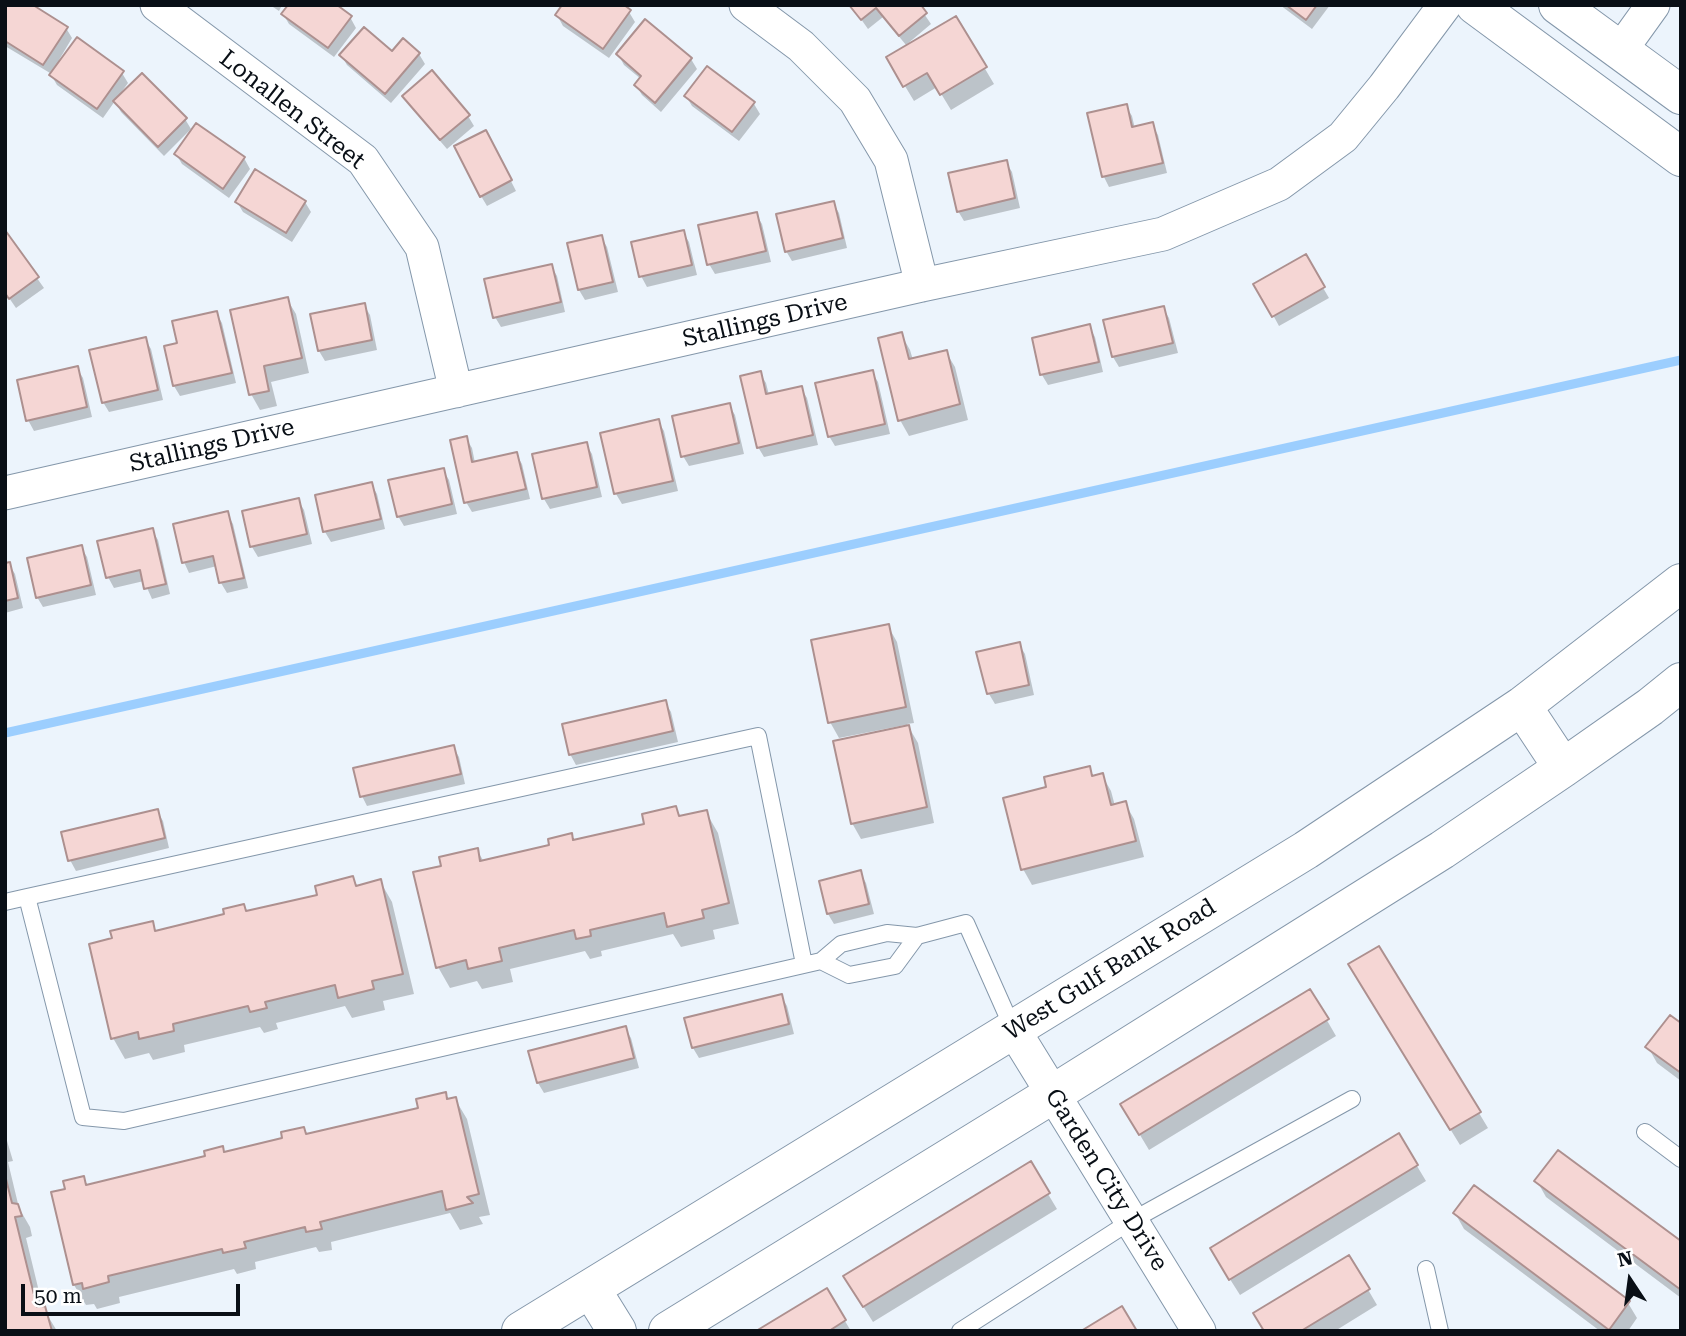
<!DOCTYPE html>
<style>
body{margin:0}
#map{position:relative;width:1686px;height:1336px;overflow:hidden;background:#ecf4fc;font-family:"Roboto Serif",serif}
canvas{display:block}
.frame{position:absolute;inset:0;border:7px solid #090f16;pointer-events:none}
.north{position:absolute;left:1595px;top:1245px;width:70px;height:70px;-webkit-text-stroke:5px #fff;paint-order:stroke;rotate:347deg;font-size:19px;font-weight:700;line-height:28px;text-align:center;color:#090f16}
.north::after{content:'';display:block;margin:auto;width:24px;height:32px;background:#090f16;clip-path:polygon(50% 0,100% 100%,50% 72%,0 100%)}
.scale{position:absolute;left:21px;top:1284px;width:219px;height:32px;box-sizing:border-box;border:4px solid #090f16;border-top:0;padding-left:9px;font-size:21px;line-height:24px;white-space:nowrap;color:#090f16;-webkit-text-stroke:5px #fff;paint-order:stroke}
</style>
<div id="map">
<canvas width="1686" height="1336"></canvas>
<div class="frame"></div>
<div class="north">N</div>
<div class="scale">50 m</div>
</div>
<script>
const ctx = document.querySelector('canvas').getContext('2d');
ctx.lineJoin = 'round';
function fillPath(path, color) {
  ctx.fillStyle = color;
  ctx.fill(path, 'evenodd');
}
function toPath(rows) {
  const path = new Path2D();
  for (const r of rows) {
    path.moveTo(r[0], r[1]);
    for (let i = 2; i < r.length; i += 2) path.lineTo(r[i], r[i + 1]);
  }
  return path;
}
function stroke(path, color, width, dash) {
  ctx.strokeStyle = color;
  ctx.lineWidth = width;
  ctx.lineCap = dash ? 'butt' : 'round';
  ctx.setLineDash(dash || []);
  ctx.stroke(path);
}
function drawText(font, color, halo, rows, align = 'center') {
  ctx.font = font + ' "Roboto Serif",serif';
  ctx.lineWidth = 5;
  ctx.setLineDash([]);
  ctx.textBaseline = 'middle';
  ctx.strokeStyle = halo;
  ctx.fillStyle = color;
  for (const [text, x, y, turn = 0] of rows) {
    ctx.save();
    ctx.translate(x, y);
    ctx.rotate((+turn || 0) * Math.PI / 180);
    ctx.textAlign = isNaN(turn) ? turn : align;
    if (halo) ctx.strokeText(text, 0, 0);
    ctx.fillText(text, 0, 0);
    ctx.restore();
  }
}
fillPath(toPath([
 [8,5,66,28,72,38,59,60,61,62,122,73,128,83,120,94,122,95,185,119,191,129,164,156,121,112,115,101,103,118,57,85,50,73,5,46,5,10],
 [270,5,282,5,279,11],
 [851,5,918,5,931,24,906,45,883,17,868,29],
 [1280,5,1330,5,1312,29],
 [629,12,635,22,609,58,563,26,557,15],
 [283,14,350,17,356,28,334,57,289,24],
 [955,18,994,84,951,110,937,87,914,101,888,58],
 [392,53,419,54,425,64,391,103,347,65,341,55],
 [618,54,691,59,697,69,661,112,642,95,636,85,641,79,624,65],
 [707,69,754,104,760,114,739,141,692,106,686,96],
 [404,96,468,116,474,126,447,149,410,106],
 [1126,106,1132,116,1135,129,1152,124,1158,135,1167,173,1109,187,1104,177],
 [491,142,516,191,487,206,481,196],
 [176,154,244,158,250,169,229,198,182,164],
 [1006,162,1012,172,1020,208,964,221,958,211],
 [237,202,305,202,311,212,292,242,243,212],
 [833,203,839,213,847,248,792,261,786,251],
 [756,214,762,224,771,262,715,274,709,264],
 [683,232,689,242,697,275,647,287,641,276],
 [5,233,44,288,16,308,5,292],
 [601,237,607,247,618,292,585,300,579,290],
 [1305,257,1329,298,1279,326,1256,284],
 [551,266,557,276,565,312,501,327,495,317],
 [287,299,296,314,309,373,271,382,277,406,260,410,251,394],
 [364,305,370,315,377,350,325,361,319,351,312,316],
 [1163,308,1169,318,1178,353,1119,367,1113,357,1105,321],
 [216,313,222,323,236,383,180,396,174,386,179,345],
 [1089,326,1095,337,1103,372,1048,385,1042,375,1034,339],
 [901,334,910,350,913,360,946,352,955,367,968,420,909,436,900,420,880,339],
 [145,339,151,349,163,400,109,412,103,402],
 [77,368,83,378,92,417,34,431,28,420],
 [872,372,878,382,890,434,835,446,829,436],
 [760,373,766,383,769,395,801,388,807,398,818,445,764,457,758,447],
 [729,405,735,415,744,454,689,466,683,456],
 [658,421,664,431,678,491,622,504,616,494],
 [466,438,472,448,475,463,516,454,522,464,530,499,472,512,466,502],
 [586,444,592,454,602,497,550,509,544,499,534,456],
 [443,470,449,480,457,514,404,526,398,516],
 [371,484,377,494,385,529,331,542,325,532,317,496],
 [298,500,304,510,312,544,258,557,252,547,244,512],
 [227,513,233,524,248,588,227,593,221,583,217,566,189,573,184,562],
 [152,530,158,540,170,594,152,599,144,581,114,588,108,577],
 [81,547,87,557,96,595,43,607,37,597],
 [9,564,15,574,23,608,5,613,5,565],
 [888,626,897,642,914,723,907,724,918,743,934,823,861,839,852,823,906,728,905,725,839,738,830,722],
 [1019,644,1025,654,1034,695,995,704,989,694,978,653],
 [665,702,671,712,678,742,576,765,570,754],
 [453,747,459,757,465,784,367,806,362,796],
 [1089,768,1094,777,1102,775,1111,791,1115,806,1125,803,1134,819,1144,857,1032,885,1023,869,1048,788],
 [675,808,681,818,706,812,718,833,739,924,713,930,715,939,681,947,673,934,601,951,602,956,590,959,585,951,510,969,513,982,482,989,477,981,450,988,438,967,443,867,477,850,484,862,551,846,571,835,574,841,646,825],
 [157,811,163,821,169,848,76,871,70,860],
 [860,872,866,883,874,914,834,924,828,914],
 [352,878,357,887,380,881,392,902,414,994,383,1001,385,1010,352,1018,345,1006,276,1023,278,1029,264,1033,260,1027,184,1045,185,1052,153,1060,149,1053,125,1059,113,1038,114,940,152,923,157,932,226,915,244,906,248,913,319,896],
 [1359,980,1479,1113,1488,1128,1460,1145],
 [1310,991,1336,1036,1149,1150,1122,1105],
 [781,996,787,1006,794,1034,699,1058,693,1048,686,1019],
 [1681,1025,1681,1081,1657,1063,1648,1047],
 [625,1028,631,1038,639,1068,544,1093,538,1083],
 [445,1094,449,1100,455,1099,467,1119,490,1215,479,1217,483,1224,460,1230,450,1213,331,1242,332,1250,319,1252,316,1247,255,1262,256,1269,237,1274,234,1269,119,1297,120,1303,97,1309,94,1304,86,1305,74,1285,67,1190,83,1178,88,1186,207,1158,222,1148,225,1154,284,1140,303,1129,307,1135,420,1109],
 [5,1134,13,1161,8,1162,19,1208,30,1227,32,1236,26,1238,43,1308,57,1331,5,1331],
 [1399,1136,1426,1181,1240,1295,1221,1265],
 [1030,1164,1057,1209,873,1322,854,1292],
 [1537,1181,1681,1243,1681,1298,1546,1197],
 [1455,1213,1628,1303,1637,1318,1628,1331,1600,1331,1464,1229],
 [1349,1257,1377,1305,1335,1331,1265,1331],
 [826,1290,851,1331,759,1331]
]), '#0003');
stroke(toPath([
 [5,733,1681,360]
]), '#9ccefe', 9);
const building = toPath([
 [6,5,33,5,68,27,43,65,5,41,6,5],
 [288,5,337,5,352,16,328,48,281,14,288,5],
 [562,5,624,5,631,10,603,49,555,15,562,5],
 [849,5,921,5,927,13,899,36,876,8,861,20,849,5],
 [1286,5,1317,5,1306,20,1286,5],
 [956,16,987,67,940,95,927,73,903,87,886,57,956,16],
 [645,19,692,58,655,103,634,85,641,76,616,54,645,19],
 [364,27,392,51,403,38,420,53,385,94,339,55,364,27],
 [77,37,124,71,97,109,49,75,77,37],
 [707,66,755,102,732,132,684,96,707,66],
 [432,70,470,115,440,140,402,96,432,70],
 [142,73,187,118,158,147,113,101,142,73],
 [1127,104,1132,127,1153,122,1163,163,1102,177,1087,113,1127,104],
 [196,123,245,157,223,189,174,154,196,123],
 [486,130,512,180,480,197,454,146,486,130],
 [1007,160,1015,198,957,212,948,173,1007,160],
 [255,169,306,201,286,233,235,202,255,169],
 [834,201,843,238,785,252,776,214,834,201],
 [757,212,766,251,707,265,698,225,757,212],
 [5,230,39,277,9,299,5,293,5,230],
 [684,230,692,265,639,277,631,242,684,230],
 [602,235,613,282,578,290,567,243,602,235],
 [1306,254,1325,287,1272,317,1253,284,1306,254],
 [552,264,561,302,493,318,484,279,552,264],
 [288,297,302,358,264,366,269,391,249,395,230,310,288,297],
 [365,303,372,340,318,351,310,314,365,303],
 [1164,306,1173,343,1112,357,1103,320,1164,306],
 [217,311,232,373,173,386,164,346,177,343,172,321,217,311],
 [1090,324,1099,362,1040,375,1032,338,1090,324],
 [902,332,909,359,947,350,960,404,898,421,878,338,902,332],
 [146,337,158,390,102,403,89,350,146,337],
 [78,366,87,407,26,421,17,380,78,366],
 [873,370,885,424,828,437,815,383,873,370],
 [761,371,766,394,802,386,813,435,757,448,740,376,761,371],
 [730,403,739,443,681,457,672,416,730,403],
 [659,419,673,481,614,494,600,433,659,419],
 [467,436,472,462,517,452,526,489,464,503,450,440,467,436],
 [587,442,597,487,542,499,532,454,587,442],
 [444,468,452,504,397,517,388,480,444,468],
 [372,482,381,519,323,532,315,495,372,482],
 [299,498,307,534,250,547,242,511,299,498],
 [228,511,244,578,219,583,213,556,182,563,173,524,228,511],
 [153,528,166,584,144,589,140,570,106,578,97,541,153,528],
 [82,545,91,585,36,598,27,558,82,545],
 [10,562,18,598,5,601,5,563,10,562],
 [889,624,906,707,828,723,811,640,889,624],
 [1020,642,1029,685,987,694,976,652,1020,642],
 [666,700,673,731,569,755,562,724,666,700],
 [909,725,927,807,851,824,833,741,909,725],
 [454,745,461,774,360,797,353,768,454,745],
 [1090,766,1092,776,1103,773,1111,805,1126,801,1136,841,1021,870,1003,798,1046,787,1044,777,1090,766],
 [676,806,679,816,707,810,729,903,702,910,704,918,667,927,664,913,590,930,591,936,576,939,574,930,499,948,502,961,468,969,466,960,436,968,413,872,441,866,439,857,478,848,480,861,549,845,548,839,572,833,573,840,644,824,642,814,676,806],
 [158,809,165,838,68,861,61,832,158,809],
 [861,870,869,904,827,914,819,881,861,870],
 [353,876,356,886,381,879,403,974,372,981,374,989,338,998,335,985,265,1002,267,1008,250,1012,248,1006,173,1024,174,1031,139,1039,138,1032,111,1039,89,944,112,938,110,931,153,921,155,931,224,914,223,909,244,904,246,911,317,895,315,886,353,876],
 [1379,946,1481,1112,1450,1130,1348,964,1379,946],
 [1310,989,1329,1019,1139,1135,1120,1104,1310,989],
 [782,994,789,1024,692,1048,684,1018,782,994],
 [1670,1015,1681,1023,1681,1073,1645,1047,1670,1015],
 [626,1026,634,1058,537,1083,528,1051,626,1026],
 [446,1092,447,1099,456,1097,479,1194,467,1197,473,1203,446,1210,442,1191,320,1222,322,1229,306,1232,305,1227,244,1242,246,1248,223,1253,222,1249,108,1276,109,1282,83,1289,82,1283,73,1285,51,1192,65,1189,63,1181,84,1176,86,1185,205,1156,204,1151,223,1146,224,1152,282,1138,281,1132,304,1127,306,1134,418,1108,416,1099,446,1092],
 [1399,1133,1418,1165,1229,1280,1210,1248,1399,1133],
 [1558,1150,1681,1241,1681,1290,1534,1181,1558,1150],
 [1031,1161,1050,1193,863,1307,843,1276,1031,1161],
 [5,1175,12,1203,18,1204,22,1216,15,1217,37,1307,45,1306,52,1331,5,1331,5,1175],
 [1474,1185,1630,1301,1609,1330,1453,1213,1474,1185],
 [1349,1255,1370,1289,1301,1331,1264,1331,1253,1313,1349,1255],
 [827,1288,846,1320,829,1331,756,1331,827,1288],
 [1122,1306,1137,1331,1081,1331,1122,1306]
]);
fillPath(building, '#f5d6d4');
stroke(building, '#ad908f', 2);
const service = toPath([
 [5,902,27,897],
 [821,961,849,975,895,966,917,936],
 [804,964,758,736,27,897,83,1117,124,1121,821,961,841,944,887,933,917,936,966,923,1013,1029],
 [1645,1132,1681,1159],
 [1426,1269,1440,1331],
 [960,1331,1131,1221,1352,1099]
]);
const minor = toPath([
 [157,5,363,160,422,247,456,391],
 [746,5,801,46,855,100,891,160,922,285],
 [1620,51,1653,5],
 [5,493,922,285,1163,234,1279,184,1343,137,1384,87,1445,5],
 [1013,1029,1199,1331]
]);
const secondary = toPath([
 [1475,5,1681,157],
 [1558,5,1681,95],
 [1522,706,1563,768],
 [591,1289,617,1331],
 [521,1331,1306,850,1522,706,1681,583],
 [668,1331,1053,1094,1442,850,1563,768,1650,707,1681,682]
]);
stroke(service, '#8497aa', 18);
stroke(minor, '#8497aa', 35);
stroke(secondary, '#8497aa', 40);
stroke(service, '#fff', 16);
stroke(minor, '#fff', 33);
stroke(secondary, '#fff', 38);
drawText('24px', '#090f16', '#fff', [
 ["Lonallen Street",292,110,38],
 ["Stallings Drive",765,321,-13],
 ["Stallings Drive",212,446,-13],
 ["West Gulf Bank Road",1110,970,-32],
 ["Garden City Drive",1106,1180,58]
]);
</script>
